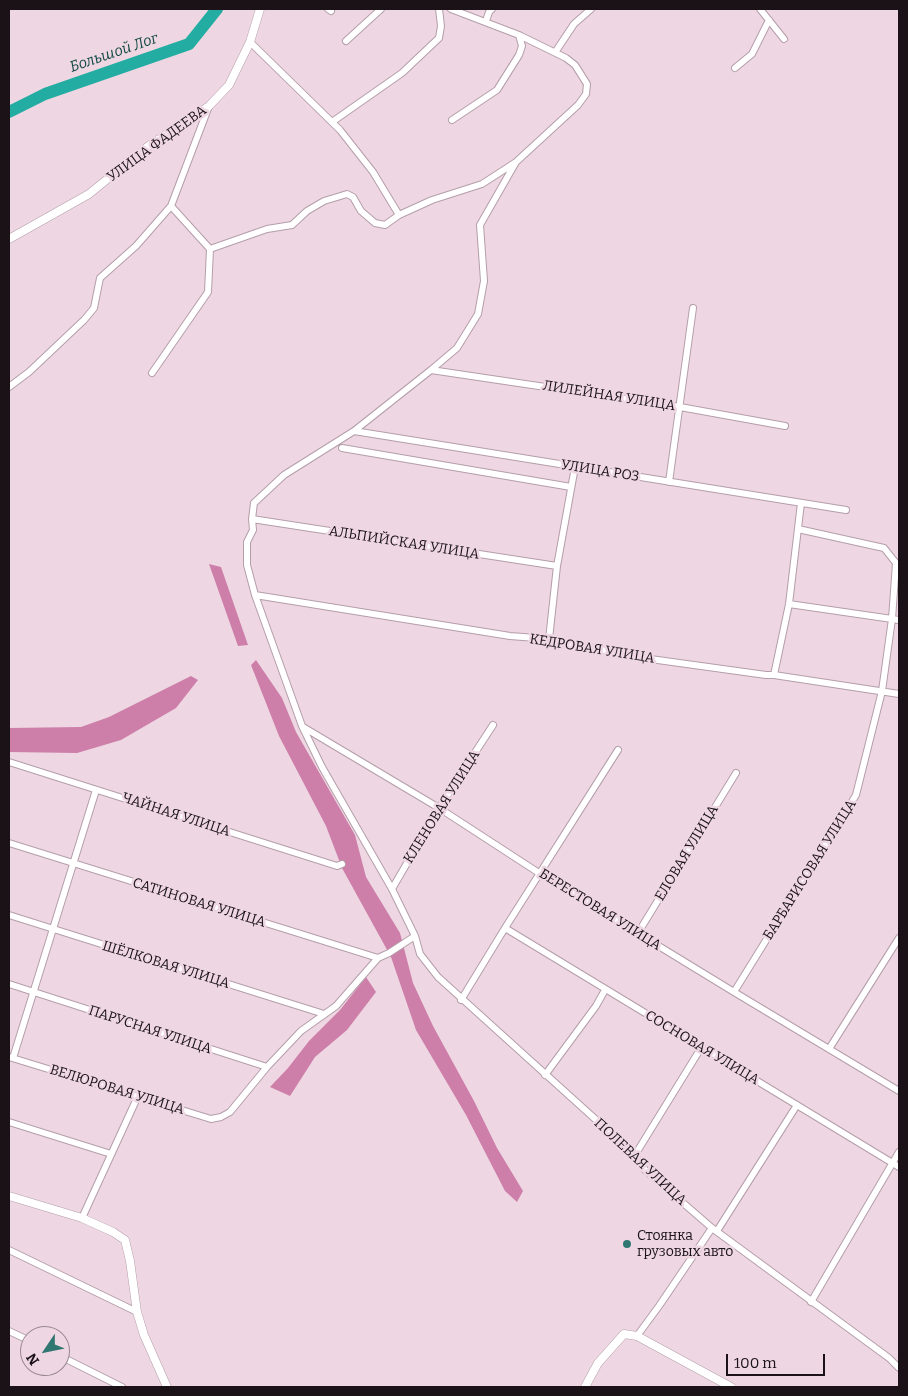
<!DOCTYPE html>
<meta charset="utf-8">
<style>
body{margin:0}
#map{position:relative;width:908px;height:1396px;overflow:hidden;background:#eed7e2;font-family:Bitter,serif}
canvas{display:block}
.frame{position:absolute;inset:0;border:10px solid #1a1216;pointer-events:none}
.north{position:absolute;left:20px;top:1326px;width:50px;height:50px;box-sizing:border-box;background:#eed7e2;border:1px solid #998890;border-radius:50%;rotate:236deg;font-size:14px;font-weight:700;line-height:20px;text-align:center;color:#1a1216}
.north::after{content:'';display:block;margin:auto;width:18px;height:22px;background:#2f7770;clip-path:polygon(50% 0,100% 100%,50% 72%,0 100%)}
.scale{position:absolute;left:726px;top:1354px;width:99px;height:22px;box-sizing:border-box;border:2px solid #1a1216;border-top:0;padding-left:6px;font-size:15px;line-height:18px;white-space:nowrap;color:#1a1216;-webkit-text-stroke:4px #eed7e2;paint-order:stroke}
</style>
<div id="map">
<canvas width="908" height="1396"></canvas>
<div class="frame"></div>
<div class="north">N</div>
<div class="scale">100 m</div>
</div>
<script>
const ctx = document.querySelector('canvas').getContext('2d');
ctx.lineJoin = 'round';
function fillPath(path, color) {
  ctx.fillStyle = color;
  ctx.fill(path, 'evenodd');
}
function toPath(rows) {
  const path = new Path2D();
  for (const r of rows) {
    path.moveTo(r[0], r[1]);
    for (let i = 2; i < r.length; i += 2) path.lineTo(r[i], r[i + 1]);
  }
  return path;
}
function stroke(path, color, width, dash) {
  ctx.strokeStyle = color;
  ctx.lineWidth = width;
  ctx.lineCap = dash ? 'butt' : 'round';
  ctx.setLineDash(dash || []);
  ctx.stroke(path);
}
function drawText(font, color, halo, rows, align = 'center') {
  ctx.font = font + ' Bitter,serif';
  ctx.lineWidth = 5;
  ctx.setLineDash([]);
  ctx.textBaseline = 'middle';
  ctx.strokeStyle = halo;
  ctx.fillStyle = color;
  for (const [text, x, y, turn = 0] of rows) {
    ctx.save();
    ctx.translate(x, y);
    ctx.rotate((+turn || 0) * Math.PI / 180);
    ctx.textAlign = isNaN(turn) ? turn : align;
    if (halo) ctx.strokeText(text, 0, 0);
    ctx.fillText(text, 0, 0);
    ctx.restore();
  }
}
fillPath(toPath([
 [209,564,221,567,248,645,238,646],
 [256,660,282,698,296,732,355,835,366,877,400,933,413,983,433,1026,474,1101,497,1148,523,1191,517,1202,505,1191,466,1115,416,1030,391,957,342,868,326,826,279,736,251,665],
 [191,676,198,680,176,708,121,740,77,753,9,752,9,728,81,727,109,717],
 [366,977,376,992,347,1030,315,1057,290,1096,270,1087,288,1068,309,1041,340,1010]
]), '#cd7ea9');
stroke(toPath([
 [9,112,45,94,189,44,217,9]
]), '#23aca2', 12);
const minor = toPath([
 [328,9,331,11],
 [760,9,784,39],
 [486,21,489,12,492,9],
 [346,41,381,9],
 [250,42,340,130,373,172,399,215],
 [556,51,574,24,591,9],
 [735,68,752,54,769,20],
 [452,120,497,90,519,55,522,46,519,35],
 [332,122,402,73,439,38,441,26,439,9],
 [516,162,480,225,484,281,478,314,457,348,431,370,354,431,284,475,254,503,252,519,253,530,247,542,247,565,255,595,302,726,322,767,392,889,415,936,420,954,438,977,635,1155,645,1170,712,1228,889,1358,899,1368],
 [171,206,210,249],
 [431,370,680,407,785,426],
 [152,373,208,292,210,249,267,229,292,225,307,211,324,201,347,194,353,197,361,211,375,223,385,225,399,215,432,200,482,184,516,162,578,105,586,94,587,84,575,65,566,58,519,35,451,9],
 [9,387,29,372,84,320,94,308,100,278,136,246,171,206,209,106],
 [354,431,846,510],
 [342,448,571,487],
 [669,482,693,308],
 [252,519,557,566],
 [255,595,510,636,549,639,636,657,766,675,774,675,899,694],
 [789,604,899,620],
 [549,639,557,566,575,467],
 [774,675,789,604,801,503],
 [303,727,439,808,539,873,734,992,899,1091],
 [9,762,337,866,342,864],
 [9,843,378,958,389,953,415,936],
 [392,889,439,808,493,725],
 [9,915,324,1014],
 [505,928,899,1167],
 [638,933,736,773],
 [9,984,267,1067],
 [734,992,856,795,882,691,892,619,896,563,884,548,798,529],
 [461,1000,505,928,618,750],
 [829,1049,899,938],
 [9,1057,211,1119,221,1117,230,1112,267,1067,301,1031,336,1006,378,958],
 [13,1058,96,790],
 [545,1075,596,1006,605,990],
 [9,1122,111,1154],
 [635,1155,701,1048],
 [82,1218,138,1096],
 [717,1231,797,1105],
 [9,1250,137,1312],
 [811,1302,899,1152],
 [9,1331,30,1341],
 [637,1336,659,1306,712,1228],
 [60,1356,122,1387]
]);
const tertiary = toPath([
 [9,239,89,194,147,147,209,106,229,85,250,42,260,9],
 [9,1196,82,1218,113,1232,125,1240,130,1261,137,1312,144,1335,167,1387],
 [585,1387,598,1363,624,1334,637,1336,731,1387]
]);
stroke(minor, '#b49ea9', 8);
stroke(tertiary, '#b49ea9', 9);
stroke(minor, '#fff', 6);
stroke(tertiary, '#fff', 8);
for (const [x, y, r, color] of [
 [627,1244,5,"#2f7770"]
]) {
  const dot = new Path2D();
  dot.arc(x, y, r, 0, 2 * Math.PI);
  ctx.fillStyle = color;
  ctx.fill(dot);
  stroke(dot, '#eed7e2', 2);
}
drawText('14px', '#1a1216', '#eed7e2', [
 ["УЛИЦА ФАДЕЕВА",157,144,-36],
 ["ЛИЛЕЙНАЯ УЛИЦА",609,396,9],
 ["УЛИЦА РОЗ",600,471,9],
 ["АЛЬПИЙСКАЯ УЛИЦА",404,543,9],
 ["КЕДРОВАЯ УЛИЦА",592,649,9],
 ["КЛЕНОВАЯ УЛИЦА",442,807,-58],
 ["ЧАЙНАЯ УЛИЦА",176,815,18],
 ["ЕЛОВАЯ УЛИЦА",687,853,-59],
 ["БАРБАРИСОВАЯ УЛИЦА",810,870,-58],
 ["САТИНОВАЯ УЛИЦА",199,903,17],
 ["БЕРЕСТОВАЯ УЛИЦА",600,910,32],
 ["ШЁЛКОВАЯ УЛИЦА",166,965,17],
 ["ПАРУСНАЯ УЛИЦА",150,1030,18],
 ["СОСНОВАЯ УЛИЦА",702,1048,31],
 ["ВЕЛЮРОВАЯ УЛИЦА",117,1090,17],
 ["ПОЛЕВАЯ УЛИЦА",640,1162,43]
]);
drawText('14px', '#1a1216', '#eed7e2', [
 ["Стоянка",637,1236],
 ["грузовых авто",637,1252]
], 'left');
drawText('italic 15px', '#114844', '#eed7e2', [
 ["Большой Лог",114,53,-19]
]);
</script>
